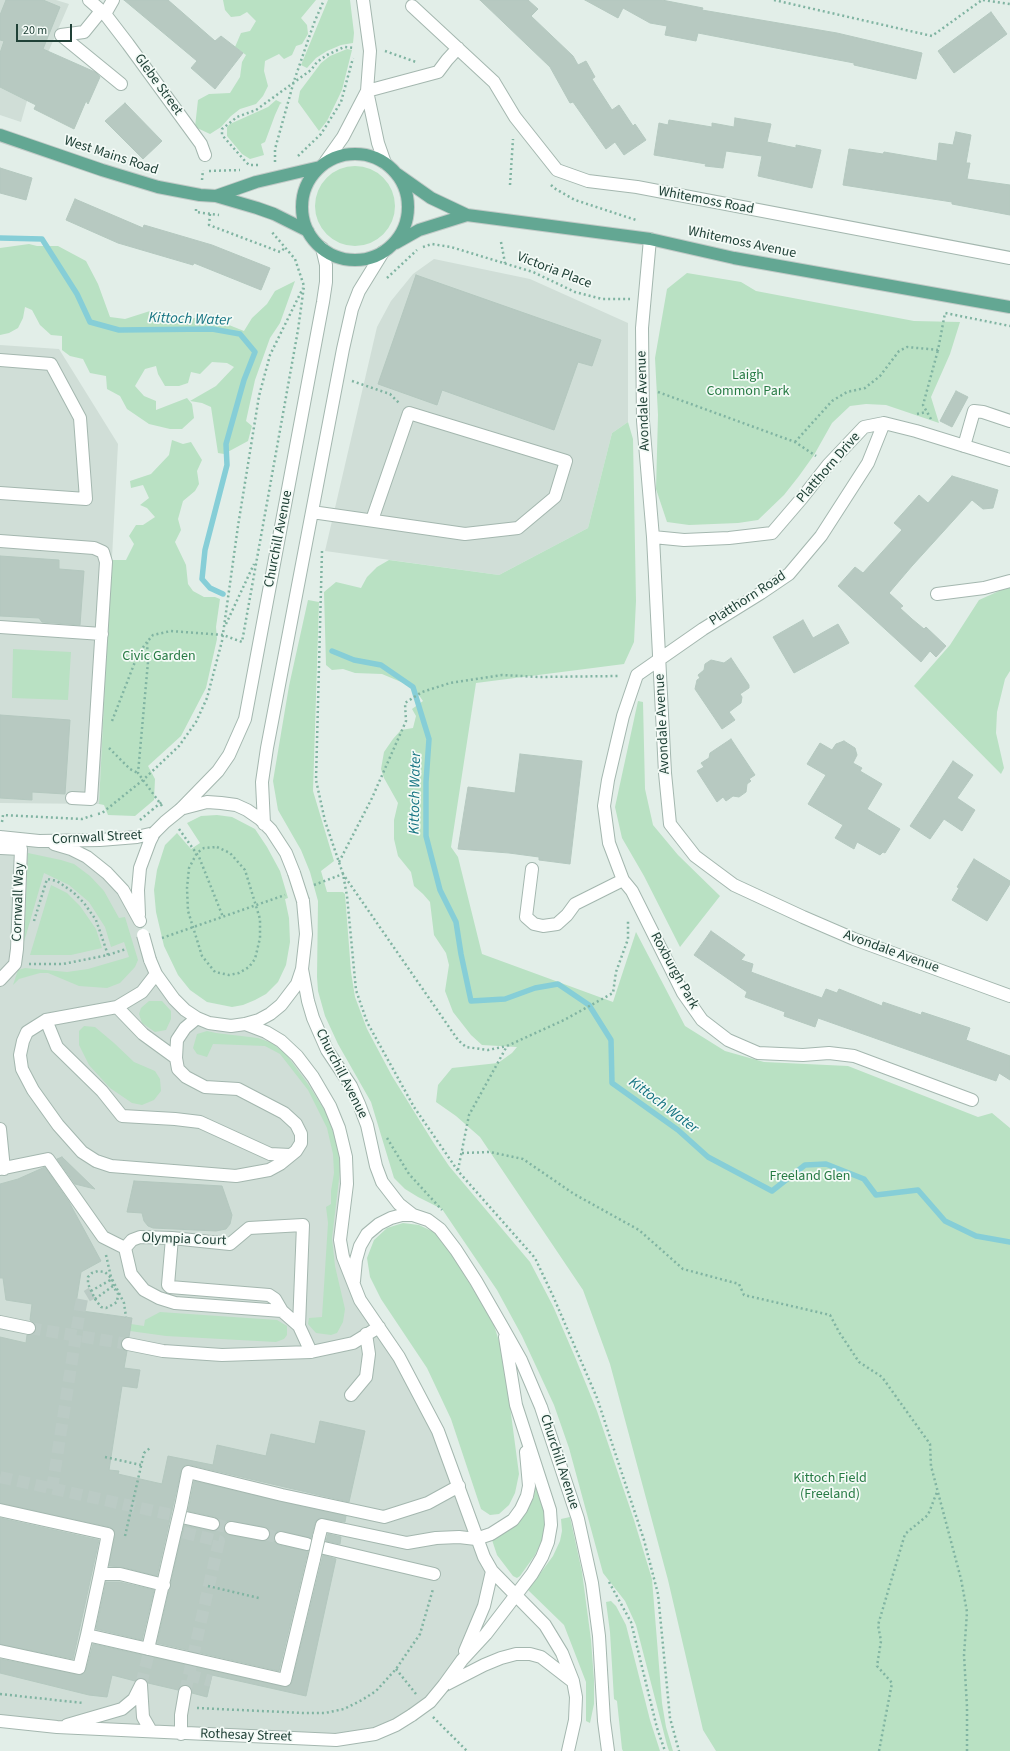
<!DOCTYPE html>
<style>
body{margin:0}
#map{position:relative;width:1010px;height:1751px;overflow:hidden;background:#e2eee8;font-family:"Source Sans 3",sans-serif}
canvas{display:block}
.scale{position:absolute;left:16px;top:24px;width:56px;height:18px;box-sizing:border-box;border:2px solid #204137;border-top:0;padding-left:5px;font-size:12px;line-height:14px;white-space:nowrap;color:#204137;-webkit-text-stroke:3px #f3faf6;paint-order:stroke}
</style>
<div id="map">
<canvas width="1010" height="1751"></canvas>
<div class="scale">20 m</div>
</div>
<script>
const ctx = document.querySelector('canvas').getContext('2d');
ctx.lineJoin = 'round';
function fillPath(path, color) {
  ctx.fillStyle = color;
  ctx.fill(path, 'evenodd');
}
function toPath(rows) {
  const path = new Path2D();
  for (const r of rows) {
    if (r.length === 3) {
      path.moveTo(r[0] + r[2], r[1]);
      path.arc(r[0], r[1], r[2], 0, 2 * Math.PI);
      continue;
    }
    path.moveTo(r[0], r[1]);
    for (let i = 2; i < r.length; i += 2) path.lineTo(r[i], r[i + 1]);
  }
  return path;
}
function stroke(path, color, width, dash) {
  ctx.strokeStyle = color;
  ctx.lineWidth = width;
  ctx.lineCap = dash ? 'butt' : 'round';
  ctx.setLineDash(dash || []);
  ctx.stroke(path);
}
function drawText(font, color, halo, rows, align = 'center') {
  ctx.font = font + ' "Source Sans 3",sans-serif';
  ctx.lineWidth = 3.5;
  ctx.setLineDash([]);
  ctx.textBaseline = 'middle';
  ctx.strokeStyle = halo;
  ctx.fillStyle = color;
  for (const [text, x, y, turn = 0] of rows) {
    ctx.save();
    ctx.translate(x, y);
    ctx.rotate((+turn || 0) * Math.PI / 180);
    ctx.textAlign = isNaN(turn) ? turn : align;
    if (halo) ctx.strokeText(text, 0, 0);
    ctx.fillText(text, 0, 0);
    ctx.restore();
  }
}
fillPath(toPath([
 [0,0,56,0,69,4,27,101,21,122,0,115],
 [434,259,530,279,628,323,628,422,612,433,588,528,499,575,325,551,377,327,391,301,413,274],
 [0,345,59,349,118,444,99,804,0,803],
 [0,837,71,849,107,873,140,921,150,960,197,1018,266,1032,313,1077,346,1157,342,1224,354,1284,416,1388,492,1571,462,1660,412,1715,356,1738,0,1721]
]), '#d0ded7');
fillPath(toPath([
 [223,0,316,0,301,18,307,25,308,34,302,44,296,46,292,55,284,59,279,54,265,61,264,71,268,86,263,96,256,104,240,109,231,116,221,127,210,134,195,127,198,100,209,94,230,93,240,77,242,62,246,55,235,47,241,33,250,31,256,21,247,12,240,16,231,17,225,10],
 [328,0,350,0,354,33,353,43,341,45,327,51,316,58,307,68,301,65],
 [347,49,352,50,342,90,327,121,319,131,298,102,300,91,321,63,330,56],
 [276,100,282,103,280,104,275,115,265,142,261,144,264,155,250,159,242,154,227,136,227,127,230,124,268,107],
 [355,206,40],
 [29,244,37,246,58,246,86,261,98,284,110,317,125,319,150,311,159,311,170,318,196,318,229,325,244,331,252,318,267,304,275,291,295,281,280,323,270,338,255,380,246,421,252,426,248,441,224,454,218,453,211,407,202,403,190,401,216,386,234,367,227,363,212,362,200,374,191,372,188,383,179,386,165,386,158,374,156,366,145,369,135,386,144,396,156,401,156,410,187,398,192,404,194,418,182,429,170,429,149,424,127,409,120,396,107,389,106,376,90,373,83,359,70,356,62,350,62,336,51,335,40,325,32,310,25,307,23,318,18,328,9,333,0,335,0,248],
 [687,273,741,282,756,291,914,321,960,322,950,354,931,397,939,423,886,405,866,404,850,406,832,423,814,455,799,476,784,495,758,520,738,523,689,525,667,522,656,489,658,415,655,358,667,289],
 [628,422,633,439,636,601,634,642,624,664,476,683,451,847,458,857,482,954,613,1002,636,932,685,1026,725,1051,764,1062,848,1066,978,1117,992,1113,1010,1128,1010,1751,716,1751,703,1730,668,1580,610,1364,583,1290,480,1137,456,1116,436,1102,438,1085,452,1068,498,1063,512,1053,517,1047,482,1045,471,1035,453,1012,445,991,449,965,446,953,434,935,430,902,423,894,414,886,411,872,398,856,394,839,394,820,398,803,384,778,381,769,384,752,393,739,401,730,413,728,416,716,412,709,423,701,413,687,382,674,355,673,343,669,332,670,326,665,324,592,336,582,361,588,367,577,377,567,389,560,499,575,588,528,612,433],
 [172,440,183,444,191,442,202,460,197,471,199,484,195,491,183,501,178,519,181,530,175,542,186,565,188,584,193,591,204,597,215,597,220,599,216,627,217,639,206,688,181,736,148,766,155,779,154,800,135,816,108,815,104,805,99,804,111,560,126,560,134,544,129,536,136,525,143,525,155,517,147,508,140,505,149,498,143,485,131,488,130,481,151,474,169,455],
 [1010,586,1010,671,1005,679,997,712,996,733,1004,768,1001,774,914,686,950,645,979,600],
 [308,600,319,602,313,791,334,861,321,871,327,892,343,892,345,894,351,972,355,997,367,1029,392,1076,433,1142,449,1166,530,1262,553,1306,575,1357,597,1411,634,1520,652,1579,662,1703,666,1727,673,1751,669,1751,667,1745,636,1625,625,1601,603,1573,569,1448,554,1405,522,1336,497,1290,442,1209,418,1197,405,1189,394,1178,371,1102,338,1044,325,1016,318,991,317,977,318,901,310,872,301,850,278,810,273,781,289,686],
 [13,649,71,652,68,700,12,698],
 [638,701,643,702,645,789,653,825,678,855,720,896,680,947,644,876,622,838,615,807],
 [217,815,232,817,255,829,267,847,280,871,288,898,285,899,289,918,290,942,286,965,278,982,266,994,255,1000,243,1005,232,1007,207,1002,190,990,178,975,164,946,156,912,154,890,157,870,165,845,177,833,191,849,200,843,187,823,201,816],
 [28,853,61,860,74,864,90,876,104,891,119,918,125,917,138,960,135,967,120,983,107,988,79,986,48,973,40,973,19,979,13,985,18,970,25,968,67,972,88,969,129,957,124,942,111,947,105,927,89,902,69,885,44,873,24,942],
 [51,885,67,893,80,906,96,929,102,948,71,955,30,955],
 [149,1001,162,1001,171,1011,171,1019,166,1030,155,1032,142,1023,139,1014,141,1008],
 [84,1026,95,1027,114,1043,134,1062,155,1071,160,1079,161,1091,154,1100,142,1105,132,1103,110,1088,89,1065,79,1045,79,1031],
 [207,1031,216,1033,258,1038,272,1043,286,1054,308,1084,327,1114,338,1147,340,1171,332,1238,335,1266,345,1309,343,1322,337,1333,331,1335,316,1333,308,1324,309,1318,322,1317,328,1223,326,1207,331,1204,331,1191,334,1173,333,1154,327,1128,308,1090,280,1054,265,1046,213,1044,207,1057,197,1054,193,1048,197,1034],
 [403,1223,419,1225,436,1233,447,1246,493,1322,503,1354,519,1474,515,1493,509,1505,499,1514,490,1515,481,1509,451,1419,427,1368,381,1299,370,1277,367,1258,374,1240,387,1228],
 [160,1312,277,1320,287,1326,287,1335,284,1339,276,1342,166,1336,130,1331,131,1324,144,1326,145,1320],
 [535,1481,543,1501,545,1518,543,1539,535,1555,520,1576,517,1578,513,1576,497,1555,491,1537,511,1529,520,1521,534,1497],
 [570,1517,582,1572,591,1640,594,1680,594,1704,590,1723,586,1721,586,1682,564,1625,528,1590,553,1556,560,1541,562,1531,561,1519],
 [611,1601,616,1606,626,1625,650,1720,660,1751,623,1751,622,1749,617,1701,614,1699,610,1632,606,1602]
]), '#b9e1c3');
stroke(toPath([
 [0,238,42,239,77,294,90,322,119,330,212,329,240,334,255,352,244,380,226,444,227,465,205,550,202,579,210,588,223,594],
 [332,651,354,660,381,665,413,687,429,739,426,782,426,836,440,890,456,922,461,954,471,1001,505,999,535,988,558,984,589,1005,611,1040,612,1083,678,1130,708,1157,772,1191,805,1165,826,1164,864,1179,876,1195,918,1190,945,1221,976,1236,1010,1242]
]), '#86ced7', 5.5);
const building = toPath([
 [6,0,43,0,60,7,43,49,95,72,100,77,88,104,86,101,74,129,34,109,36,105,0,87,0,53,4,41,0,40,0,15,6,0],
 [124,0,168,0,215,41,221,36,243,53,215,89,191,68,197,61,124,0],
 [480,0,528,0,538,9,531,16,573,56,578,65,586,61,595,77,592,79,612,110,619,105,633,126,635,124,646,140,624,155,615,142,606,149,573,102,570,103,550,67,480,0],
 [585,0,662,0,703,8,702,10,837,33,922,53,916,79,854,65,854,63,698,33,696,41,665,35,667,26,650,23,623,8,618,18,585,0],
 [991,12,1007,34,954,73,938,51,991,12],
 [125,103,162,141,143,159,105,121,125,103],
 [735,118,771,124,767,142,796,148,796,145,821,150,812,188,758,176,762,156,726,151,723,168,705,166,706,164,654,155,659,123,668,125,669,120,712,127,712,123,734,127,735,118],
 [956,132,971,135,966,163,970,163,967,179,1010,185,1010,215,952,204,952,202,843,185,849,149,883,154,884,152,937,161,939,143,953,145,956,132],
 [0,168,32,178,26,200,0,193,0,168],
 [75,199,143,228,144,225,212,245,270,268,261,290,194,263,193,265,118,243,66,220,75,199],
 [416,275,601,340,592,366,578,362,554,430,442,390,437,405,378,384,416,275],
 [956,391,968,397,952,427,940,421,956,391],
 [952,476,998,490,993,508,983,509,972,500,912,566,889,593,903,606,900,608,912,619,924,629,926,627,946,646,936,657,930,651,921,662,838,586,855,567,863,573,902,530,894,523,919,495,928,503,952,476],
 [0,556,59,560,59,569,84,571,80,625,42,622,39,618,0,616,0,556],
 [803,620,813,638,838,624,849,643,794,673,773,637,803,620],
 [731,658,749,685,749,688,740,694,742,697,741,703,729,712,735,720,722,729,695,689,697,680,700,678,698,675,704,670,705,664,711,660,724,663,731,658],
 [0,715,70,720,65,794,32,792,32,800,0,798,0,715],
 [731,739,755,775,749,779,751,781,747,784,746,792,739,797,733,796,726,801,723,797,717,802,697,771,704,767,701,763,709,758,710,753,731,739],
 [844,741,855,748,857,755,853,763,862,768,860,771,882,784,867,809,900,829,885,853,883,852,880,855,857,842,854,849,835,838,843,825,808,804,826,775,807,764,820,743,832,750,836,744,844,741],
 [520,754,582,761,570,864,539,860,539,857,509,853,458,849,468,787,515,793,520,754],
 [953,761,973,775,957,798,975,810,962,831,944,819,930,839,910,826,953,761],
 [974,859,1010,881,1010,884,987,921,952,900,959,888,957,887,974,859],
 [711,931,745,955,741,960,753,964,751,972,794,988,822,998,826,989,837,993,839,989,882,1006,883,1002,921,1015,922,1012,970,1028,966,1040,1010,1056,1010,1080,999,1073,996,1081,818,1018,815,1027,784,1016,785,1012,745,997,747,992,694,955,711,931],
 [62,1157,95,1189,75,1184,57,1159,62,1157],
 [45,1167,69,1202,101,1261,81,1272,75,1310,132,1318,129,1337,123,1339,121,1346,127,1351,124,1368,140,1370,137,1388,122,1386,109,1470,119,1471,118,1474,162,1484,168,1456,213,1465,217,1445,266,1456,271,1434,315,1444,320,1421,365,1431,349,1502,190,1465,185,1465,181,1471,157,1576,122,1567,109,1566,115,1535,113,1529,110,1527,0,1503,0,1337,26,1343,27,1335,34,1333,36,1329,34,1323,30,1320,32,1304,6,1300,3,1278,0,1278,0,1184,18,1179,45,1167],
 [134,1181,222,1186,232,1215,230,1224,226,1229,216,1231,153,1228,148,1226,144,1221,142,1213,127,1212,134,1181],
 [194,1481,346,1516,345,1522,319,1518,315,1523,311,1538,282,1531,278,1531,274,1536,274,1541,279,1545,308,1551,279,1671,157,1643,184,1525,212,1531,216,1531,220,1526,220,1521,215,1517,188,1511,194,1481],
 [228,1521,265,1527,270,1531,270,1536,266,1541,262,1541,229,1535,224,1530,225,1523,228,1521],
 [0,1518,99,1540,73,1659,0,1644,0,1518],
 [328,1534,341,1537,340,1544,326,1541,328,1534],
 [323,1555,336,1559,306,1696,212,1675,207,1697,192,1693,192,1689,187,1685,182,1685,178,1690,148,1683,144,1678,140,1678,135,1681,112,1675,107,1697,89,1695,0,1673,0,1659,81,1675,86,1670,93,1644,288,1687,292,1682,323,1555],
 [106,1582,119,1582,154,1590,142,1640,96,1629,106,1582]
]);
fillPath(building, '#b7c9c1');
stroke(building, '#b4c8bf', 1);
stroke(toPath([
 [29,1328,128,1344],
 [0,1477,186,1518],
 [52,1489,80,1309,82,1299,92,1293],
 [213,1524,231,1528],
 [263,1534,281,1538],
 [174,1542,177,1531,219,1541,185,1692],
 [188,1675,211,1681],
 [141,1685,152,1640]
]), '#bbcbc5', 12, [12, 6]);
const minor = toPath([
 [89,0,105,14,128,44,201,144,205,155],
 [363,0,370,51,367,91,378,143,385,163],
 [412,6,494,82,515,117,557,170,588,181,637,187,1010,258],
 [101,11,84,32,61,35,121,84],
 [105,14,113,0],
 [367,91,438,72,447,60,458,48],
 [326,161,343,137,367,91],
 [650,239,642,328,643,421,653,537,665,773,670,824,695,856,734,885,803,917,854,939,1010,996],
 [0,360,51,364,80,418,86,499,0,493],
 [884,423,868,463,821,536,789,574,761,593,703,629,637,675,623,716,608,780,604,806,609,843,623,880,632,891,683,993,702,1020,728,1040,758,1053,803,1055,829,1053,854,1056,972,1100],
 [964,446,974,411,983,412,1010,421],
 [312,512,465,534,518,528,555,497,566,461,409,413,372,520],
 [653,537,684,540,729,538,772,533,802,498,828,465,864,427,884,423,916,431,1010,460],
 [0,541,94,548,103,552,106,562,91,799,72,798],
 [937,594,984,588,1010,581],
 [0,627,102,634],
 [184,808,207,802,221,803,236,805,247,810,260,819,271,830,286,853,294,873],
 [181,809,218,771,229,755,245,719,323,302,326,282,326,265,322,248],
 [264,824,262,782,267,748,343,349,352,309,359,291,383,252],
 [0,837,39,841,100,840,137,837,154,833],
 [54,844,71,849,87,857,107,873,123,890,140,921],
 [532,869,526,917,534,924,543,926,557,924,567,915,575,904,623,880],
 [139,915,138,890,140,868,150,841,154,833],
 [150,960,156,974,174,999,185,1010,197,1018,209,1023,231,1026,245,1024,259,1020,270,1014,281,1005,297,984,302,969,306,934,303,901],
 [302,969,308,1001,313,1018,327,1050,351,1086,359,1104,367,1125,376,1166,382,1182,399,1204,413,1215,428,1220,440,1229,456,1250,476,1281,503,1328,521,1360,541,1407,578,1519,592,1583,599,1636,604,1721,608,1751],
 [156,974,142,992,117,1007,46,1020,27,1032,23,1041,20,1055,22,1069,33,1090,58,1125,82,1152,96,1161,111,1166,236,1176,269,1170,280,1164,296,1151,301,1143,301,1134,296,1124,284,1113,238,1089,205,1087,186,1077,178,1069,176,1058,177,1040,185,1028,197,1018],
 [0,980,15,964,17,949,21,849,1,848,1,837],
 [117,1007,143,1034,176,1058],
 [46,1020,57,1047,102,1091,122,1116,175,1119,200,1122,270,1154,290,1155],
 [245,1024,266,1032,281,1041,297,1056,313,1077,330,1106,339,1128,346,1157,347,1184,340,1240,343,1257,360,1300,399,1357,438,1431,484,1557,492,1571,545,1625,562,1653,573,1681,576,1697,575,1720,568,1751],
 [0,1129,4,1169],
 [0,1169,48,1159,103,1237,125,1248],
 [303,1225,299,1326,282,1311,175,1303,159,1298,144,1290,131,1274,125,1248,132,1240,140,1237,172,1238,230,1244,249,1228,303,1225],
 [172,1238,168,1285,170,1287,269,1295,275,1299,282,1311],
 [354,1281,356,1260,360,1246,367,1234,379,1224,391,1218,402,1215,413,1215],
 [0,1322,29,1328],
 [299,1326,311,1352],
 [128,1344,163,1351,222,1355,311,1352,353,1343,379,1327],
 [351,1395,366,1377,369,1354,366,1334],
 [181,1507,188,1472,282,1495,384,1517,428,1503,459,1486],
 [0,1510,108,1534,100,1574,120,1574,164,1585],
 [186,1518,213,1524],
 [231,1528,263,1534],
 [319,1537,322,1525,407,1543,436,1538,459,1537,476,1539,491,1534,513,1520,521,1509,527,1496,529,1486,526,1452],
 [281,1538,307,1544],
 [324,1548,434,1574],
 [87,1635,100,1574],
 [148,1649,176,1528],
 [0,1651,79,1668,87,1635,285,1680,314,1559],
 [465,1651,484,1606,492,1571],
 [141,1685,143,1717,151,1731],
 [444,1685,462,1660,486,1634,532,1574,542,1557,548,1542,551,1525,550,1510,516,1405,505,1337],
 [445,1685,484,1665,501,1658,516,1654,530,1654,541,1657,572,1681],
 [0,1721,57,1727,336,1740,375,1734,396,1725,412,1715],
 [67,1725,122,1709,134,1699,141,1685],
 [181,1734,181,1715,185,1692]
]);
const major = toPath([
 [0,135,102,170,158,187,200,195,216,196,257,208,274,214,308,231],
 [355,207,53],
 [397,174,431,198,467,215,650,239,734,258,1010,307],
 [216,196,256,182,320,167],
 [396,243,419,230,467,215]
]);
stroke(minor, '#a4b7af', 14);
stroke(major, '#c1cac7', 14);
stroke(toPath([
 [774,0,932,36,982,0],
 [983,0,1010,4],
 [385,51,416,62],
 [298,156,321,134,341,102,353,58],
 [275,162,275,149,294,81,314,23,324,0],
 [258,165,249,165,245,161,222,135,222,129,237,117,256,110,311,70,317,62,327,55,344,47,354,48],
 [209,171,240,170],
 [202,180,203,170],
 [510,185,513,139],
 [551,185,554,188,575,200,636,220],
 [196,209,196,212,219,215],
 [210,214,209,225,280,252,285,248],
 [501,242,505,263],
 [423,247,432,244,451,247,533,272,575,292,602,299,630,299],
 [387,278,417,250],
 [352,381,390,394,399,403],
 [658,392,795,442,816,456],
 [917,414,926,412],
 [931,419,923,405,938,350],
 [795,442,832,401,847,392,865,388,880,376,899,351,907,347,938,350,945,313,1010,326],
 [322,551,316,780,325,821,343,874,347,896,356,990,367,1022,414,1107,458,1171,535,1258,553,1296,597,1398,644,1540,658,1594,670,1718,679,1751],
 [226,624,254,564],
 [112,721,138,654,147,642],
 [109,748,130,769,138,773],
 [162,806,138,773,148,662,147,642,153,635,171,631,223,635,242,642,298,330,304,286,295,259,271,231],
 [98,814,102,813,143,780,179,746,196,722,207,698,222,641,238,526,259,396,270,355,303,288],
 [140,820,152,810],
 [2,822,3,815,82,819,94,815],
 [179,829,199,857,223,917],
 [217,847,230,853,245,870,260,919,260,938,255,959,249,967,239,973,229,975,215,972,202,956,188,911,187,888,189,868,197,853,204,848,217,847],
 [339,862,372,798,406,721,405,703,422,692,450,683,502,675,539,677,620,676],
 [314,885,343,874,458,1040,466,1047,488,1050,507,1046],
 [34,921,47,879,57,881,73,892,84,903,96,920,108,955],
 [162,938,285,895],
 [29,964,63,964,108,955,126,949],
 [387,1138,409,1174,442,1210],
 [462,1153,490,1152,523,1159,574,1194,639,1230,683,1269,739,1284,744,1295,830,1315,839,1332,859,1362,882,1377,930,1444,931,1466,961,1579,967,1612,964,1655,967,1707,967,1751],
 [458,1170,469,1115,507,1046,564,1020,613,993,616,972,628,939,628,920],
 [106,1255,113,1286,118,1294,117,1302,112,1305],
 [91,1291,112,1279],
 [95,1299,113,1286],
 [105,1457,141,1465],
 [125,1536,144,1453,150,1448],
 [609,1582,631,1622,657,1728,665,1751],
 [208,1586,259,1598],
 [396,1669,416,1694],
 [0,1694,83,1703],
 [197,1708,304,1713,325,1713,344,1709,362,1700,376,1691,396,1669,420,1634,433,1589],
 [433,1717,467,1751],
 [879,1751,892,1683,877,1666,881,1641,878,1625,905,1534,928,1515,937,1492]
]), '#80b4a2', 2.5, [2, 3]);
stroke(minor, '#fff', 12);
stroke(major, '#63a793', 12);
const minorBridge = toPath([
 [154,833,165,822,181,809],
 [294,873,303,901],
 [143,935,150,960],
 [176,1528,181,1507],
 [314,1559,319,1537],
 [412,1715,430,1702,444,1685]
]);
stroke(minorBridge, '#a4b7af', 14, []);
stroke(toPath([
 [152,810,163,801],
 [112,1305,106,1308,101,1307,95,1299,88,1284,88,1277,92,1273,98,1271,105,1272,112,1279,124,1303,126,1317]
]), '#80b4a2', 2.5, [2, 3]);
stroke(minorBridge, '#fff', 12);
drawText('14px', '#204137', '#f3faf6', [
 ["Glebe Street",158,85,54],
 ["West Mains Road",111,156,18],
 ["Whitemoss Road",706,201,11],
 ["Whitemoss Avenue",742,243,12],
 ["Victoria Place",554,271,21],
 ["Avondale Avenue",644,401,-92],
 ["Platthorn Drive",829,468,-49],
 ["Churchill Avenue",279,539,-79],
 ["Platthorn Road",748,599,-33],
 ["Avondale Avenue",663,724,-93],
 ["Cornwall Street",97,838,-3],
 ["Cornwall Way",19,902,-88],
 ["Avondale Avenue",891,952,20],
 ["Roxburgh Park",674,971,61],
 ["Churchill Avenue",341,1074,63],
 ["Olympia Court",184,1240,2],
 ["Churchill Avenue",559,1462,72],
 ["Rothesay Street",246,1736,2]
]);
drawText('14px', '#277b44', '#f3faf6', [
 ["Laigh",748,376],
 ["Common Park",748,392],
 ["Civic Garden",159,657],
 ["Freeland Glen",810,1177],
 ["Kittoch Field",830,1479],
 ["(Freeland)",830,1495]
]);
drawText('italic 15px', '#157482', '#f3faf6', [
 ["Kittoch Water",190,320,2],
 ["Kittoch Water",416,793,-89],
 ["Kittoch Water",663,1106,37]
]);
</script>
